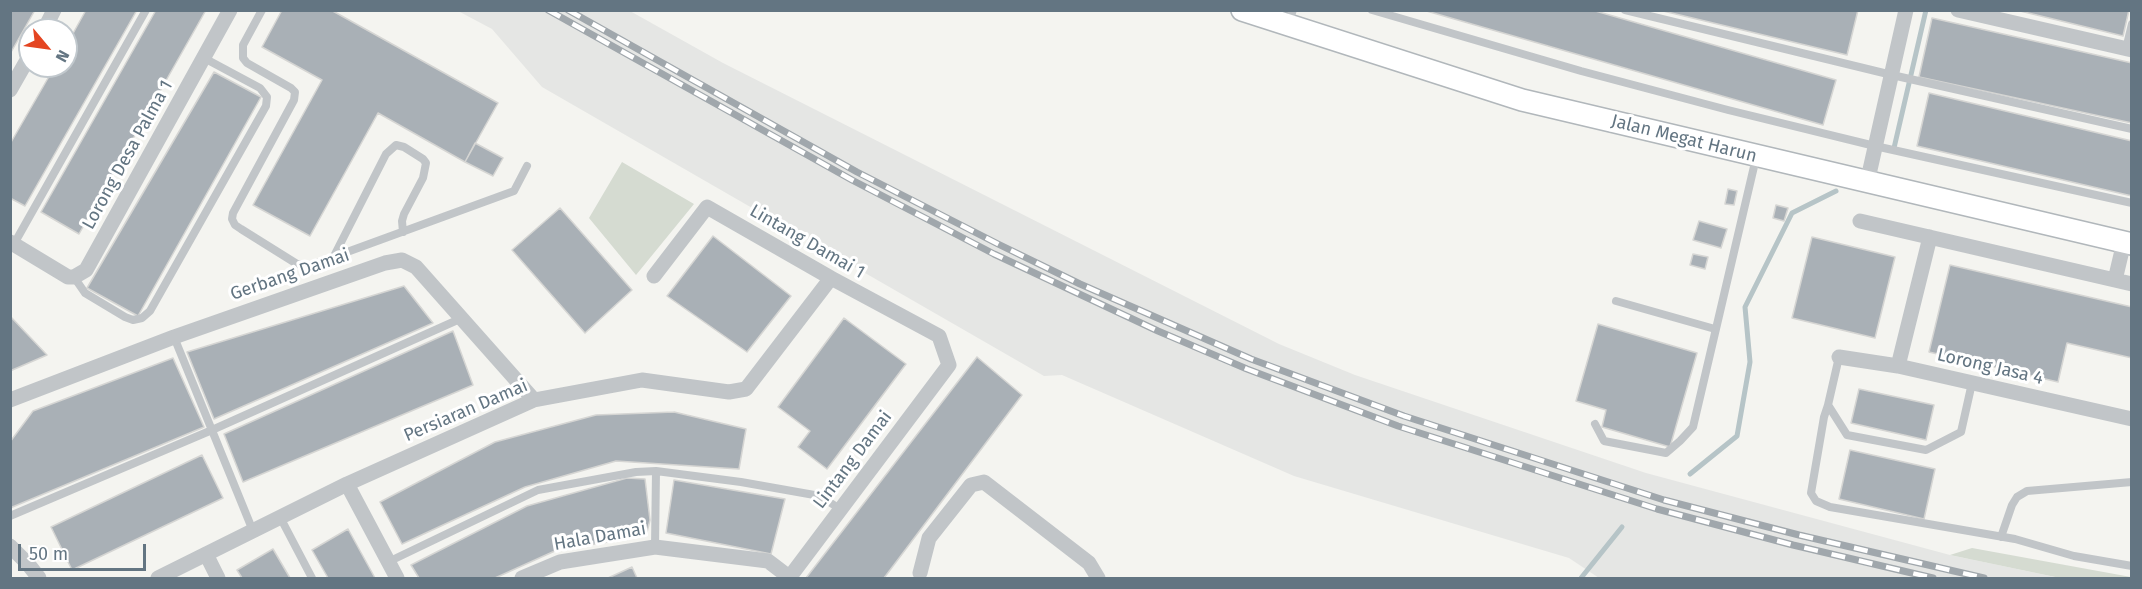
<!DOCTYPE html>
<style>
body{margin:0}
#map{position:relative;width:2142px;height:589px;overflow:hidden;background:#f4f4f0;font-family:"Fira Sans",sans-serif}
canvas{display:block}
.frame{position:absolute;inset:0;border:12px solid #637582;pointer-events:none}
.north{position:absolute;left:18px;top:18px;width:60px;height:60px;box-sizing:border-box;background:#fff;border:2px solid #c1c8cd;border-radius:50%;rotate:119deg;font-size:16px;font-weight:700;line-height:24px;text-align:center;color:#637582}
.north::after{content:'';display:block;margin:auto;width:21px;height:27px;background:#e44521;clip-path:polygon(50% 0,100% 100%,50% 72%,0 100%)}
.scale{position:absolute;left:18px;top:544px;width:128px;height:27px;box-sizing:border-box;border:3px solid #637582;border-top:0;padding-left:8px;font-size:18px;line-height:21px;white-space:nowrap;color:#637582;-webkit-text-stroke:4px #fff;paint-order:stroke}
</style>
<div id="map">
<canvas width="2142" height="589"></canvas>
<div class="frame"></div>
<div class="north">N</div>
<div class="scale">50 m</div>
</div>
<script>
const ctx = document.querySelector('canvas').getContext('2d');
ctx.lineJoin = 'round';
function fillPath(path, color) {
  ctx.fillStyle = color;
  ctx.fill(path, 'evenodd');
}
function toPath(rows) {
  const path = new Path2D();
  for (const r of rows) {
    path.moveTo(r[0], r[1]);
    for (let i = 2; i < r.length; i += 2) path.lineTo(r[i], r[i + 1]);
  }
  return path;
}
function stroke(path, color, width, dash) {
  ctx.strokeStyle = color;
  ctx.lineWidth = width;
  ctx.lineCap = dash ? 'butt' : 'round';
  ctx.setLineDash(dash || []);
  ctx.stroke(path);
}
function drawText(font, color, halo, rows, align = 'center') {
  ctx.font = font + ' "Fira Sans",sans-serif';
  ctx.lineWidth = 6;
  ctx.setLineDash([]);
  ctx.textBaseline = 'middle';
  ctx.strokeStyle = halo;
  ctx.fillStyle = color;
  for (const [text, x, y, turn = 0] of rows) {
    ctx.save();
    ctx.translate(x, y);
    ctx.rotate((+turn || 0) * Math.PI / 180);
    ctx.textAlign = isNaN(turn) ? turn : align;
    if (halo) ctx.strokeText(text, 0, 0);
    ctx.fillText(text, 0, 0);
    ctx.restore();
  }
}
fillPath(toPath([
 [458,11,630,11,723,63,1279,344,1355,375,1646,473,1950,555,2060,578,1599,578,1569,558,1294,476,1062,375,1044,376,542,87,492,29]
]), '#e5e6e4');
fillPath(toPath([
 [622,162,694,204,636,275,589,218],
 [1972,548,2131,577,2131,578,2060,578,1950,555]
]), '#d5dbd1');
stroke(toPath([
 [1894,148,1926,10],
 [1690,474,1737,436,1750,362,1745,307,1792,213,1836,191],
 [1581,578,1622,527]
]), '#b6c4c7', 5);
const building = toPath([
 [10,10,35,10,10,54,10,10],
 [86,10,137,10,25,206,10,198,10,144,55,66,66,66,66,46,86,10],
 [156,10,206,10,79,234,41,212,156,10],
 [282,10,331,10,498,103,465,162,378,113,310,236,253,205,322,80,262,47,282,10],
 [1423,10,1592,10,1836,80,1823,125,1423,10],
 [1659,10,1858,10,1847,55,1659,10],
 [2016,10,2129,10,2123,36,2016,10],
 [1932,18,2132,63,2132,123,1919,77,1932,18],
 [214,72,261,97,138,316,87,288,214,72],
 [1929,93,2132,141,2132,196,1917,146,1929,93],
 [475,143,503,158,493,176,465,162,475,143],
 [1728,189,1737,191,1734,205,1725,204,1728,189],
 [1776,205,1788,208,1784,221,1773,218,1776,205],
 [560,208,632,290,585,333,512,250,560,208],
 [1699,221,1727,229,1721,248,1693,240,1699,221],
 [713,236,791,296,747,352,667,296,713,236],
 [1812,237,1895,257,1875,338,1792,318,1812,237],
 [1693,254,1708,257,1705,269,1690,265,1693,254],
 [1950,265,2132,307,2132,358,2067,343,2058,382,1929,352,1950,265],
 [404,286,433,323,214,419,187,352,404,286],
 [10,316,47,355,10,371,10,316],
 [844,318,906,364,827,469,798,447,810,431,778,407,844,318],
 [1598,324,1697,353,1670,447,1602,427,1606,410,1576,401,1598,324],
 [453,331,473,385,243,482,224,434,453,331],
 [977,357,1022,395,884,578,806,578,977,357],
 [173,358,204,427,10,508,10,442,33,411,173,358],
 [1859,389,1934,405,1926,440,1851,423,1859,389],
 [674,412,746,429,739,469,616,461,525,487,402,544,380,502,495,442,596,415,674,412],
 [1850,450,1935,469,1924,519,1839,499,1850,450],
 [202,455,223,498,72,570,51,527,202,455],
 [627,478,645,479,650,520,646,536,557,550,495,578,419,578,411,565,527,506,627,478],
 [674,480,785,499,771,554,666,533,674,480],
 [348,529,375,578,328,578,312,550,348,529],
 [273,549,290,578,242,578,237,570,273,549],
 [632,567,637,578,608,578,632,567]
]);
fillPath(building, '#a9b0b6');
stroke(building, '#d5d5d3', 1.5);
const secondary = toPath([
 [1242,10,1522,100,2132,244]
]);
stroke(secondary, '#b1b7bb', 24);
stroke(toPath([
 [262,10,243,45,243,58,247,63,291,88,295,92,294,100,233,213,232,219,235,225,241,229,297,264,309,266,317,263,514,191,527,166],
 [1372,10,1581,71,1728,110,1875,146,2132,203],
 [1625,10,1892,75,2132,129],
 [1288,24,1293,10],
 [2126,49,2132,24],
 [14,244,146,10],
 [333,258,386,154,396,145,404,147,423,159,426,163,423,178,404,214,402,221,403,232],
 [74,277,85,293,125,317,133,320,142,318,150,311,266,106,267,97,260,88,204,58],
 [1616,301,1715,329],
 [174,337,253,531],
 [1839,357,1828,405,1847,435,1926,450,1961,432,1972,383],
 [1828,405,1824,417,1811,493,1816,501,1830,507,2015,539,2074,556,2132,566],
 [1595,424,1604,441,1666,453,1680,441,1693,427,1756,158],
 [10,516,212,430,462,318],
 [280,517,312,578],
 [2001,537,2012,505,2017,497,2027,491,2132,482],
 [655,547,656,471],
 [388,562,538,490,636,472,656,471,741,482,820,496,840,509]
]), '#c1c5c8', 8);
stroke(toPath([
 [1958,10,2132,50],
 [44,30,54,10],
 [10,90,30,55],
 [1867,183,1906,10],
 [1860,221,2132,284],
 [10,242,68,277,74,277,86,270,230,10],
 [654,276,707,207,831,278,939,336,949,365,789,578],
 [2115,280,2124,242],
 [1839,357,1898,366,2132,419],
 [1898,366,1930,237],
 [10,400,174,337,385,263,402,260,416,267,534,400],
 [347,484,397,578],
 [10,546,28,564,39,578],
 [206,554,218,578],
 [920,573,929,538,971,485,984,482,1089,563,1098,578],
 [158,578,347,484,534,400,642,380,729,392,746,389,831,278],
 [522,578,560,562,655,547,768,561,789,577]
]), '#c1c5c8', 15);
stroke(secondary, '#fff', 21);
const rail = toPath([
 [548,10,852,180,994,254,1158,331,1247,369,1398,426,1657,509,1793,545,1933,578],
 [568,10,857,172,998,244,1080,284,1251,359,1404,416,1664,500,1799,535,1984,578]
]);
stroke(rail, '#a0a7ac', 7);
stroke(rail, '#fff', 4.5, [14]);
drawText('18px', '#637582', '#fff', [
 ["Jalan Megat Harun",1684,139,14],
 ["Lorong Desa Palma 1",128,155,-61],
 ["Lintang Damai 1",807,242,30],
 ["Gerbang Damai",290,275,-19],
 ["Lorong Jasa 4",1990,367,13],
 ["Persiaran Damai",466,411,-23],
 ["Lintang Damai",853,460,-53],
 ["Hala Damai",600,537,-10]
]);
</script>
